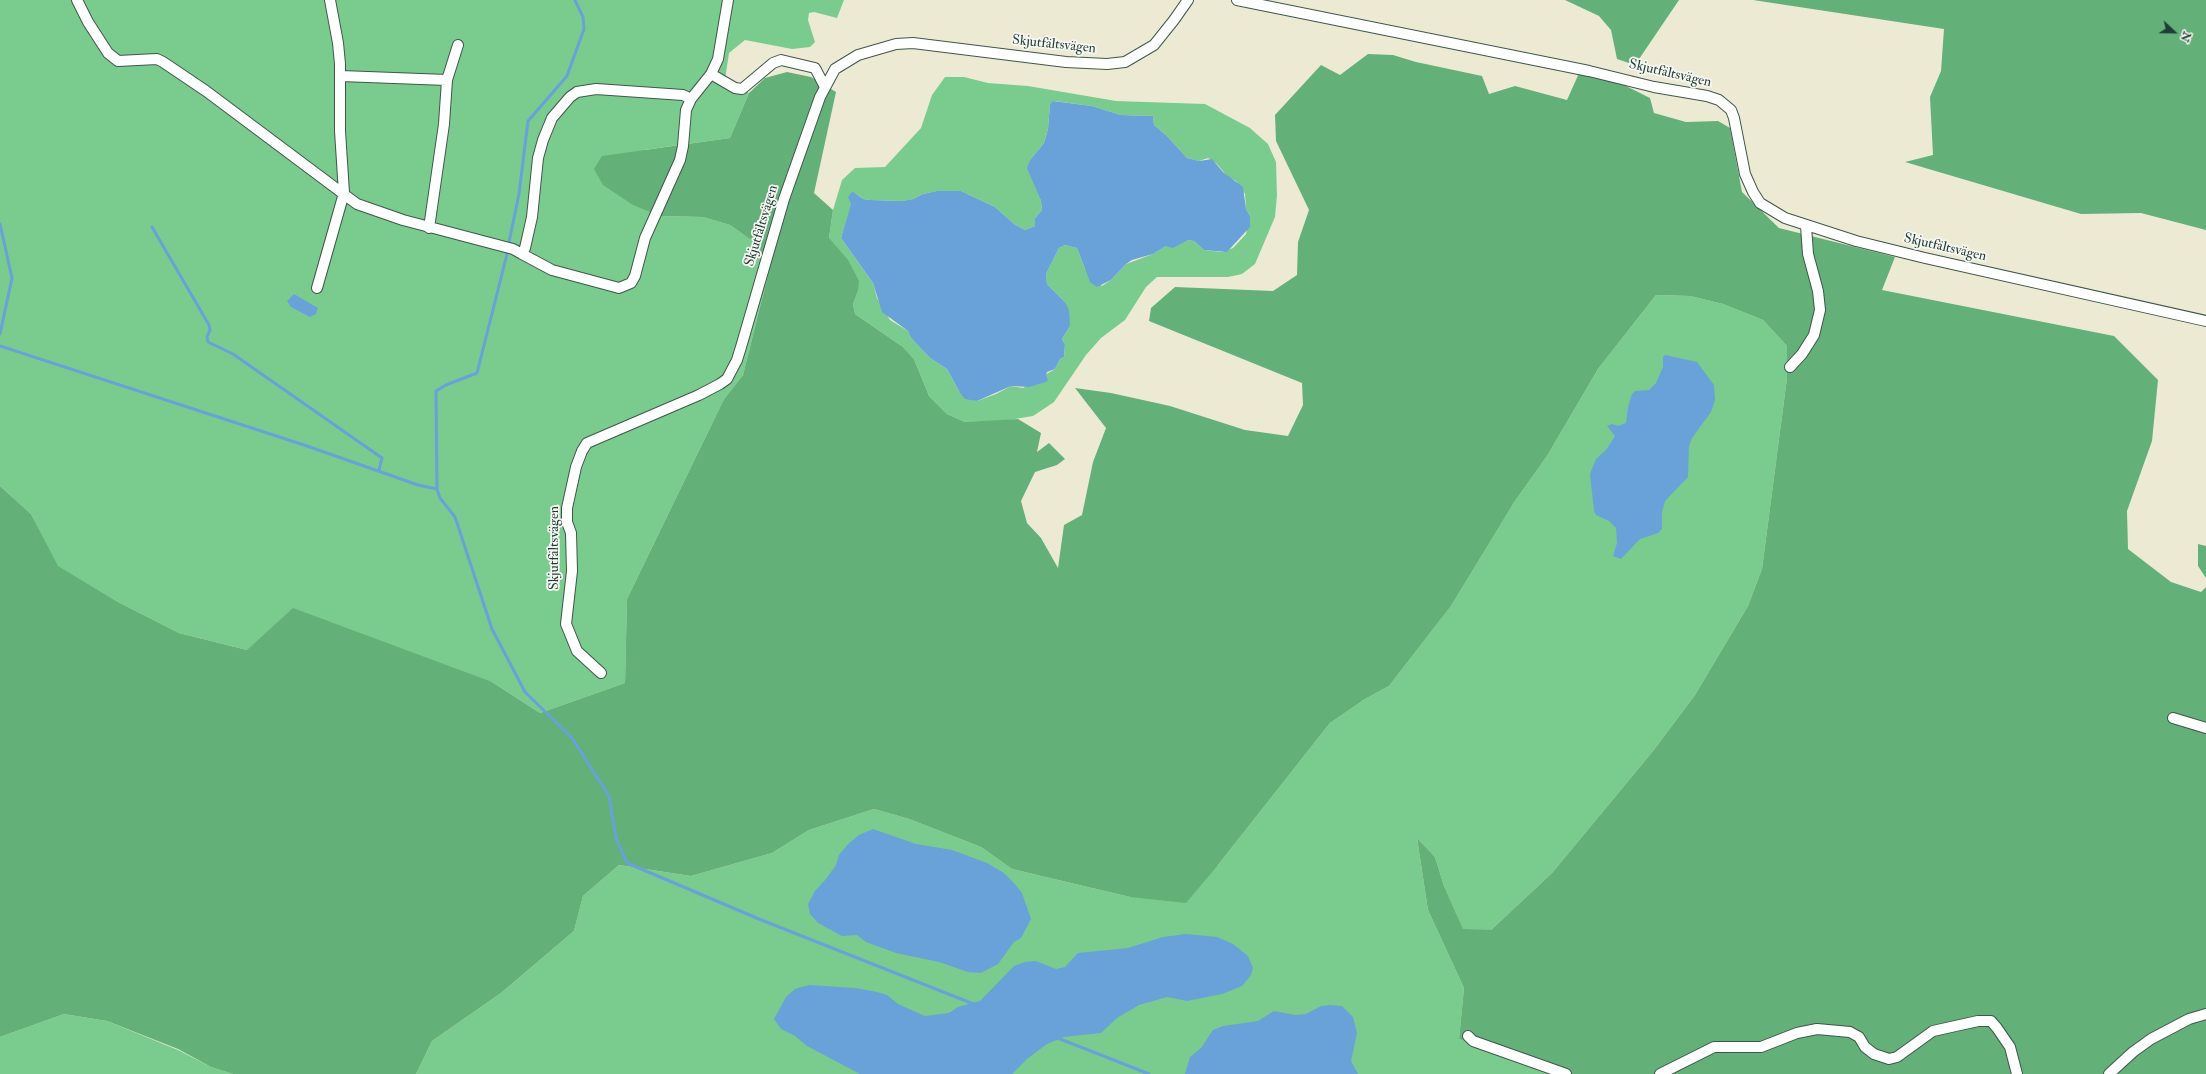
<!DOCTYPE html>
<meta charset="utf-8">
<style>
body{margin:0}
#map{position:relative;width:2206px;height:1074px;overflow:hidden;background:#edead4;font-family:"IM FELL Double Pica",serif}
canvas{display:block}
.north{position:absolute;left:2154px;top:12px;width:40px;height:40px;-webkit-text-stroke:3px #f6f6f2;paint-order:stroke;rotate:112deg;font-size:11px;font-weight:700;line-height:16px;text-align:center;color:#1f3d34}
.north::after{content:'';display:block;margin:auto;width:14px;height:18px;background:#1f3d34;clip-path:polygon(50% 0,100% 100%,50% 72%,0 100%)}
</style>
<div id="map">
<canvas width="2206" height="1074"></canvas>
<div class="north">N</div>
</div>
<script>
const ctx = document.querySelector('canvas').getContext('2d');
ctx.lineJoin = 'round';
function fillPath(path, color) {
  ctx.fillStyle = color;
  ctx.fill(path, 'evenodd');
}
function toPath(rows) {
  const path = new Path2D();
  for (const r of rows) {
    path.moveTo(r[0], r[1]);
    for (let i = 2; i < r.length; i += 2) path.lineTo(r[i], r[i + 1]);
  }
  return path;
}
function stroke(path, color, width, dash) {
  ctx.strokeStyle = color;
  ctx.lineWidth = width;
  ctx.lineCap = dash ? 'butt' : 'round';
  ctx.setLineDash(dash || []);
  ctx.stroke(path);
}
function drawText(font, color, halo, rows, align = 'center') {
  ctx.font = font + ' "IM FELL Double Pica",serif';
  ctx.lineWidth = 3.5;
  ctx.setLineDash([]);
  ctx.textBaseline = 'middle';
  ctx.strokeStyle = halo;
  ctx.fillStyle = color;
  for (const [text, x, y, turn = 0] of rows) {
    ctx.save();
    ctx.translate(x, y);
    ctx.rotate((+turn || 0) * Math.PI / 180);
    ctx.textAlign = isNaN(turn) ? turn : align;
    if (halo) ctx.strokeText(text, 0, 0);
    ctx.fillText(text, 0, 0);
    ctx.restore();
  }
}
fillPath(toPath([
 [0,0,844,0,837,18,814,12,809,13,808,20,815,42,810,47,792,49,745,40,729,53,725,80,749,93,730,138,644,150,660,216,703,217,730,225,751,240,769,271,743,375,724,399,627,599,625,683,540,713,492,682,247,650,179,633,118,602,57,566,31,514,0,486],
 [945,77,964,77,988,83,1028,86,1116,101,1205,104,1250,128,1268,144,1276,162,1277,195,1275,217,1255,264,1242,274,1228,277,1157,277,1146,287,1125,320,1101,338,1086,355,1054,402,1033,416,1003,421,965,422,947,414,929,396,914,359,903,347,855,314,853,304,858,291,829,238,833,210,842,180,855,168,885,167,921,128,932,95],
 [1054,101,1092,106,1121,115,1153,116,1154,125,1167,136,1187,158,1199,161,1208,158,1216,163,1228,177,1236,181,1245,194,1246,209,1250,216,1246,234,1233,248,1222,252,1204,250,1194,241,1188,240,1166,246,1153,254,1126,264,1111,280,1102,286,1085,269,1077,248,1065,245,1059,248,1046,274,1047,284,1065,302,1070,326,1062,339,1065,345,1064,357,1060,359,1055,369,1023,388,1011,386,996,394,977,401,960,393,947,369,930,358,911,338,908,331,890,320,877,298,873,283,841,238,855,193,863,199,870,200,902,201,913,199,923,194,937,191,961,191,995,207,1014,224,1025,230,1035,226,1035,218,1042,210,1041,201,1028,168,1030,160,1044,143,1048,129,1050,104],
 [1656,295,1690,296,1723,304,1763,320,1787,346,1787,378,1762,569,1748,606,1695,695,1653,751,1552,873,1491,930,1463,930,1444,886,1435,857,1417,838,1428,910,1464,988,1459,1039,1548,1074,416,1074,432,1041,501,993,574,931,583,896,619,865,691,876,772,853,809,830,874,809,909,819,981,847,1012,869,1130,897,1218,865,1330,723,1365,699,1389,686,1451,606,1515,501,1547,456,1598,369],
 [64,1014,107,1021,178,1050,211,1067,233,1074,0,1074,0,1037]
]), '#7acc8e');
fillPath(toPath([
 [1565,0,1679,0,1635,65,1617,59,1611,30,1599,16],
 [1753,0,2206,0,2206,230,2141,213,2081,214,1905,162,1933,155,1930,97,1941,71,1944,29],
 [1368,54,1393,55,1416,62,1482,76,1489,94,1515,86,1567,100,1580,71,1618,82,1650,98,1654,113,1686,122,1718,121,1730,128,1742,192,1779,228,1895,257,1882,290,2114,336,2158,380,2152,441,2127,511,2128,549,2171,582,2201,592,2206,587,2206,1074,1548,1074,1459,1039,1464,988,1428,910,1417,838,1435,857,1444,886,1463,929,1491,930,1552,873,1653,751,1695,695,1748,606,1762,569,1787,378,1787,346,1763,320,1723,304,1690,296,1656,295,1598,369,1547,456,1515,501,1451,606,1389,686,1365,699,1330,723,1218,865,1186,903,1130,897,1012,869,981,847,909,819,874,809,809,830,772,853,691,876,619,865,583,896,574,931,501,993,432,1041,416,1074,233,1074,211,1067,178,1049,107,1021,64,1014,0,1037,0,486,31,514,58,566,118,602,179,633,247,650,293,608,492,682,540,713,625,683,627,599,724,399,743,375,769,271,751,240,730,225,703,217,660,216,633,205,603,185,594,169,602,156,730,138,749,93,765,78,787,72,811,77,836,92,814,193,833,210,829,238,848,260,859,281,858,291,853,304,855,314,903,347,914,359,929,396,947,414,965,422,1018,419,1041,433,1037,452,1049,443,1065,459,1057,465,1035,472,1021,501,1027,523,1041,538,1058,568,1064,525,1082,515,1093,462,1106,428,1075,388,1111,393,1170,406,1245,430,1288,436,1303,405,1302,383,1149,321,1151,308,1175,287,1273,291,1297,275,1298,242,1309,210,1276,141,1275,115,1321,65,1340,75],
 [2198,544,2206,546,2206,578,2198,566]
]), '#63b079');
fillPath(toPath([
 [1053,101,1092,106,1121,115,1153,116,1154,125,1167,136,1187,158,1199,161,1212,159,1223,172,1243,187,1246,209,1250,216,1250,227,1227,252,1204,250,1194,241,1188,240,1173,248,1166,246,1153,254,1132,260,1126,264,1111,280,1097,287,1090,282,1077,248,1065,245,1059,248,1046,274,1047,284,1065,302,1069,310,1070,326,1062,339,1065,345,1064,357,1060,359,1055,369,1047,372,1046,375,1048,380,1046,382,1029,387,1011,386,977,401,965,399,960,393,947,369,930,358,911,338,908,331,882,312,873,283,841,238,851,204,848,197,852,192,855,193,863,199,870,200,902,201,913,199,923,194,937,191,961,191,995,207,1014,224,1025,230,1035,226,1035,218,1042,210,1041,201,1027,168,1030,160,1044,143,1048,129,1050,104],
 [294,294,318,308,316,314,310,317,291,307,287,301],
 [1665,355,1697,362,1714,385,1715,400,1711,412,1692,438,1689,446,1688,477,1665,501,1662,512,1662,529,1658,533,1640,539,1621,559,1613,556,1617,543,1616,528,1609,521,1596,515,1594,511,1590,474,1596,459,1606,450,1615,436,1607,426,1612,424,1618,426,1626,423,1628,407,1632,394,1635,391,1649,390,1656,383,1663,367,1663,357],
 [873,829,916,844,952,850,987,863,1004,873,1013,882,1022,893,1031,919,1021,938,1014,942,998,964,981,973,968,972,939,962,896,953,866,942,857,935,842,936,818,923,810,914,808,904,815,891,826,879,836,865,839,855,848,844,859,835],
 [1186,934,1217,937,1233,944,1248,956,1253,968,1251,975,1242,986,1222,994,1187,1001,1167,997,1139,1005,1117,1018,1101,1033,1064,1037,1047,1044,1027,1059,1012,1074,860,1074,807,1046,795,1036,781,1029,774,1019,786,997,795,989,809,985,855,988,877,992,887,995,898,1004,925,1016,949,1013,958,1007,980,1001,1014,966,1025,962,1036,961,1056,969,1065,967,1078,953,1128,948,1163,937],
 [1330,1005,1342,1006,1353,1017,1357,1033,1351,1061,1358,1074,1185,1074,1190,1057,1201,1048,1213,1030,1223,1026,1258,1021,1274,1011,1295,1015,1306,1014,1321,1006]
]), '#68a2d8');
stroke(toPath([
 [0,224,12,278,0,334],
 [152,227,209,325,210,330,207,337,208,342,233,354,382,458,379,470],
 [509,242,519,194,528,121,567,76,584,29,583,17,575,0],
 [0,346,307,446,418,485,437,489,440,498,455,517,492,629,525,692,572,738,609,796,616,838,627,863,759,919,976,1005],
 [437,489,436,391,446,385,477,373,507,254],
 [1055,1037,1149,1074]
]), '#68a2d8', 3);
const minor = toPath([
 [77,0,88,22,108,53,118,61,157,59,163,62,206,91,357,204,403,220,513,249,522,254],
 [1237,0,1589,71,1654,87,1707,96,1719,100,1731,110,1734,118,1745,174,1753,192,1760,203,1785,218,1856,241,1925,258,2206,321],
 [711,74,735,88,742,89,773,63,781,60,815,68,825,87],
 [341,76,447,80],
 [691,99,683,95,596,89,577,92,570,97,552,118,543,140,538,158,532,217,525,248,522,254,552,270,619,288,631,283,635,276,645,238,680,160,683,146,686,110,691,99,711,74,718,59,728,0],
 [429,228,444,124,447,80,458,45],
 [317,288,344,193,340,131,340,64,338,43,330,0],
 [1790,367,1802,354,1814,335,1820,310,1818,291,1808,254,1806,226],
 [601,673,577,651,566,624,572,571,571,533,567,522,567,508,576,467,582,451,587,443,699,395,720,384,727,379,737,360,741,347,784,199,820,97,835,69,858,55,896,44,913,43,1066,62,1107,64,1125,62,1154,45,1174,20,1188,0],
 [2173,718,2206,728],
 [1468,1036,1473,1041,1566,1074],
 [1660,1074,1714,1047,1761,1047,1797,1033,1817,1029,1850,1032,1859,1037,1865,1047,1874,1054,1889,1059,1897,1057,1933,1031,1978,1021,1991,1021,1997,1028,2010,1047,2017,1074],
 [2109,1074,2133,1052,2151,1039,2189,1019,2206,1014]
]);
stroke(minor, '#3e574c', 12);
stroke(minor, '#fff', 10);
drawText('14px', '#1f3d34', '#f6f6f2', [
 ["Skjutfältsvägen",1054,45,6],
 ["Skjutfältsvägen",1670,74,13],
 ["Skjutfältsvägen",762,226,-73],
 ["Skjutfältsvägen",1945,248,13],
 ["Skjutfältsvägen",555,548,-90]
]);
</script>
